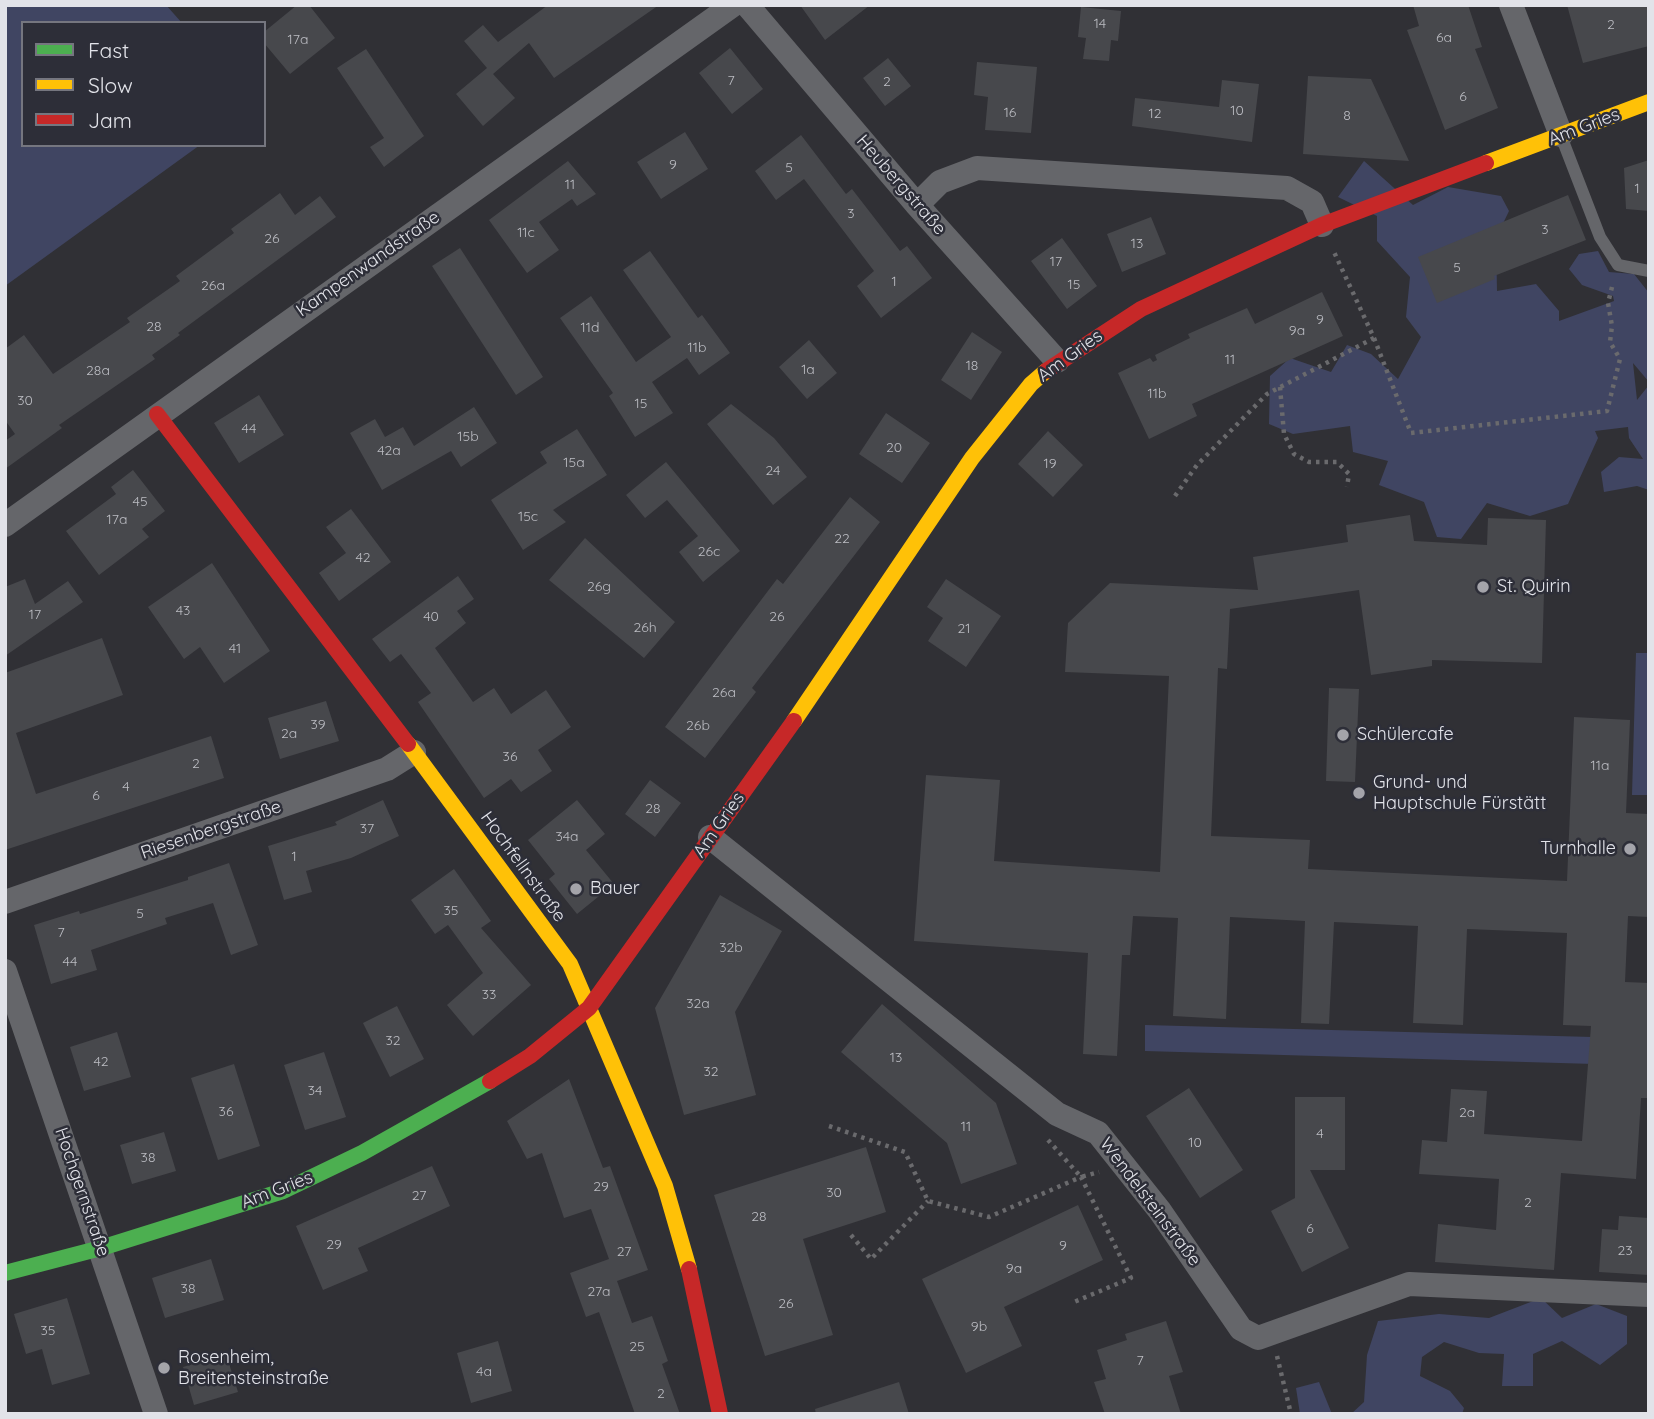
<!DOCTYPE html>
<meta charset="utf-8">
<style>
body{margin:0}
#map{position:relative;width:1654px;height:1419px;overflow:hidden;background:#303035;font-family:Quicksand,sans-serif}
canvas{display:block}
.frame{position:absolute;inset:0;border:7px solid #e2e3e9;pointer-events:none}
.legend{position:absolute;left:21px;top:21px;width:245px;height:126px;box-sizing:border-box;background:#2d2e38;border:2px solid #75767f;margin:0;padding:9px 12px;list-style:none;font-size:21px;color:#e2e3e9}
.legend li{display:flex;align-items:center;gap:14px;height:35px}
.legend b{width:35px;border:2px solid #75767f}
</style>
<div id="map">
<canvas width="1654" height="1419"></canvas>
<div class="frame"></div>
<ul class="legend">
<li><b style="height:9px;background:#4caf50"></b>Fast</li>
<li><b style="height:9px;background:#ffc107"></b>Slow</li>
<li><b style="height:9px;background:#c62828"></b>Jam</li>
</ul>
</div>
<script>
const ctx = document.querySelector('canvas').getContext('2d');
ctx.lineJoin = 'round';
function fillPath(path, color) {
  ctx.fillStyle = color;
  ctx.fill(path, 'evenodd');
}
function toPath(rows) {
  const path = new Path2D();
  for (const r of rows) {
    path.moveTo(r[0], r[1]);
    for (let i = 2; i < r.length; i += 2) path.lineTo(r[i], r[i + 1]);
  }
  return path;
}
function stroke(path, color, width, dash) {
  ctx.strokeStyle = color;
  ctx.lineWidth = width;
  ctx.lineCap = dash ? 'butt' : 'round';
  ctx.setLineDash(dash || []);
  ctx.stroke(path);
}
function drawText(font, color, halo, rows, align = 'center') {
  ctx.font = font + ' Quicksand,sans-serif';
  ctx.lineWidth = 5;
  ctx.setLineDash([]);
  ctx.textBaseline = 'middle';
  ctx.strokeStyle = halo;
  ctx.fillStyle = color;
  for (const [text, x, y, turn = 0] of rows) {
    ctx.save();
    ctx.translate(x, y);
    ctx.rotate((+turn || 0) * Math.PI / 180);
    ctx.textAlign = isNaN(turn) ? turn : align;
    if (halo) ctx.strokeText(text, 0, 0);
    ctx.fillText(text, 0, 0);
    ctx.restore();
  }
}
fillPath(toPath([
 [5,5,166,5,182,23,23,23,23,145,200,145,5,286],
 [1364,161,1413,205,1448,187,1501,196,1509,211,1496,238,1497,291,1536,284,1559,311,1559,321,1614,301,1613,296,1582,285,1569,269,1579,254,1598,251,1609,272,1634,274,1649,293,1649,382,1633,363,1637,400,1649,385,1649,490,1637,486,1604,492,1601,472,1619,457,1643,459,1629,438,1628,427,1595,431,1598,438,1568,504,1530,516,1487,503,1461,539,1437,537,1424,502,1379,485,1388,461,1353,452,1350,426,1293,434,1269,424,1270,376,1290,358,1331,372,1347,345,1371,354,1398,379,1421,337,1406,317,1410,277,1377,241,1377,216,1338,197],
 [1636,653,1649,653,1649,795,1632,795],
 [1145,1025,1630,1038,1629,1065,1145,1051],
 [1541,1298,1562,1318,1596,1304,1627,1316,1627,1344,1600,1365,1562,1341,1533,1354,1533,1386,1502,1386,1504,1354,1479,1353,1444,1342,1422,1357,1420,1376,1450,1391,1464,1408,1462,1414,1351,1414,1364,1402,1367,1355,1378,1321,1439,1314,1489,1318],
 [1319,1382,1332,1414,1300,1414,1296,1388]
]), '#404562');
fillPath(toPath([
 [297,5,309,5,335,38,290,74,264,43,264,32],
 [548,5,659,5,554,78,529,43,493,74,515,98,483,126,456,94,487,68,464,41,483,25,498,42],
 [800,5,870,5,825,40],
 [1413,5,1468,5,1482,47,1475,49,1498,108,1445,130,1407,30,1419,26],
 [1567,5,1649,5,1649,46,1583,63],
 [1081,7,1121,11,1118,41,1111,40,1109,61,1083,59,1086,38,1078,37],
 [730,48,763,89,732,114,699,73],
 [366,49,424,136,384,167,370,147,384,138,337,68],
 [888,58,911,86,885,106,863,78],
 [977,62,1037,67,1031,133,985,130,988,97,974,95],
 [1308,76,1371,79,1409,161,1303,154],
 [1222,80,1259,84,1252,142,1132,126,1135,98,1219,107],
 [685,132,708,169,661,199,637,162],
 [801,135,846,194,852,189,900,251,907,246,932,278,881,318,857,286,874,271,804,179,776,200,755,171],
 [1649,160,1649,211,1626,209,1624,168],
 [568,161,596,194,577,206,572,199,539,222,559,250,527,273,489,220],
 [280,193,295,215,320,196,336,217,178,333,180,335,152,355,155,359,59,425,62,428,5,469,5,441,15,434,5,420,5,349,24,335,53,374,130,322,127,318,180,281,176,276,234,233,231,229],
 [1568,195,1586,240,1494,276,1495,279,1437,303,1418,257],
 [1151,217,1166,254,1122,272,1107,234],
 [1062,238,1097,286,1067,309,1031,261],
 [460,248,543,377,516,395,432,266],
 [650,251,698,318,702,315,730,353,699,375,687,358,652,382,673,413,635,437,609,396,613,393,560,318,591,296,636,362,671,337,623,270],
 [1322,292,1343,336,1192,404,1197,416,1149,439,1118,373,1150,358,1153,362,1157,360,1155,355,1190,338,1188,334,1247,308,1255,324],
 [972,332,1002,352,971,400,941,380],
 [809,340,837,373,807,399,779,367],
 [259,395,284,435,239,463,214,423],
 [731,404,774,438,807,477,773,505,707,424],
 [474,407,497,443,461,467,451,451,382,490,350,433,375,419,385,437,403,427,414,446],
 [886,413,930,443,902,483,859,454],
 [577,429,607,475,553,510,566,522,523,550,491,500,547,463,540,452],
 [1048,431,1083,465,1053,497,1018,464],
 [666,462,740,551,703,582,679,552,698,536,667,500,645,518,626,495],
 [133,470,165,511,142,529,149,537,99,575,66,531,116,494,111,487],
 [850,497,880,522,752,688,756,692,705,758,665,727,777,579,783,584],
 [351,509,391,562,339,601,319,573,346,553,326,527],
 [1410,515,1414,541,1487,545,1488,518,1546,520,1542,663,1432,660,1432,666,1371,675,1359,590,1230,609,1227,669,1218,668,1211,836,1310,840,1308,869,1567,881,1574,717,1630,720,1626,813,1649,814,1649,917,1628,916,1625,982,1649,983,1649,1098,1641,1098,1636,1179,1561,1173,1554,1270,1435,1262,1438,1224,1496,1230,1499,1179,1419,1174,1422,1140,1447,1142,1451,1089,1487,1091,1484,1134,1582,1141,1591,1026,1563,1025,1567,933,1467,929,1463,1025,1413,1023,1418,926,1334,922,1329,1024,1301,1023,1305,921,1230,917,1226,1019,1173,1016,1178,918,1133,916,1130,955,1122,955,1117,1056,1083,1054,1088,953,914,941,926,775,1000,780,994,861,1160,872,1169,676,1065,672,1068,623,1110,583,1258,590,1253,557,1348,542,1346,525],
 [585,538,675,622,644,658,549,580],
 [212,563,270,651,224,683,200,647,184,659,148,607],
 [458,576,474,599,457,611,466,623,435,648,473,702,494,688,511,714,546,690,571,727,538,750,552,771,521,792,511,779,484,798,418,702,431,693,401,654,390,662,372,639],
 [25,579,35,604,68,581,83,602,5,656,5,587],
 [946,579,1001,616,966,667,928,641,943,618,927,607],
 [102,638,123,695,16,733,36,794,211,736,224,778,5,850,5,673],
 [1329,688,1359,689,1355,782,1326,781],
 [326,701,339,741,280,759,268,718],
 [650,780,681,803,655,837,625,814],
 [383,800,399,836,351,858,306,871,312,892,284,900,268,846,337,825,335,822],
 [577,800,605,834,586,850,614,884,577,914,549,879,555,874,528,840],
 [229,863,258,945,231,955,213,903,165,918,167,924,91,950,97,970,51,984,34,925,79,911,80,914,188,880,188,877],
 [454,869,491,921,481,928,531,985,473,1036,447,1005,483,973,448,925,435,934,411,900],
 [720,895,782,931,735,1012,756,1095,684,1115,655,1008],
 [882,1004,996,1103,1017,1164,961,1184,947,1143,841,1052],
 [397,1006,424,1059,390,1077,363,1023],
 [117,1032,131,1077,84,1091,70,1047],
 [324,1052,346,1117,305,1130,284,1065],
 [234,1064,260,1146,218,1160,191,1078],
 [569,1079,603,1168,610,1166,648,1270,617,1281,632,1323,652,1316,668,1361,662,1364,680,1414,635,1414,599,1312,586,1317,570,1273,609,1259,591,1209,564,1218,542,1153,527,1159,507,1121],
 [1189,1088,1243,1170,1200,1198,1146,1116],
 [1295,1097,1345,1097,1345,1170,1310,1170,1349,1248,1302,1272,1271,1211,1295,1198],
 [164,1132,176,1171,132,1184,120,1145],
 [866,1147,886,1212,803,1239,833,1335,765,1356,714,1195],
 [432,1166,450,1206,358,1248,368,1271,323,1290,296,1226],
 [1078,1205,1103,1260,1004,1307,1022,1346,966,1373,922,1279],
 [1619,1216,1649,1218,1649,1275,1599,1272,1602,1229,1618,1230],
 [211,1259,224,1300,165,1318,152,1278],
 [67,1298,90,1374,52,1385,42,1349,26,1354,14,1314],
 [1166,1321,1183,1372,1169,1376,1181,1414,1105,1414,1094,1382,1106,1379,1097,1350,1127,1340,1125,1334],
 [498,1341,512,1391,471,1403,457,1353],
 [226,1354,238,1392,194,1405,183,1367],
 [899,1382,909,1414,816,1414,815,1409]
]), '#47484c');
stroke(toPath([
 [1374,338,1411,433,1607,411,1620,359,1610,342,1612,326,1608,303,1613,283],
 [1280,387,1284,434,1294,454,1309,462,1337,462,1349,474,1347,487],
 [1175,496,1197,465,1267,394,1374,338,1334,252],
 [829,1126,905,1152,928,1201,989,1217,1081,1177,1131,1278,1074,1302],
 [1048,1140,1081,1177,1099,1172],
 [851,1235,871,1259,928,1201],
 [1277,1356,1291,1414]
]), '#6a6a6d', 4.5, [3.5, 5]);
stroke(toPath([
 [1561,136,1600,237,1618,265,1649,271]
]), '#65666a', 12);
stroke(toPath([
 [747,5,917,205,1057,361],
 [1511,5,1561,135],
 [917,205,940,182,977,168,1287,188,1312,202,1322,225],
 [5,525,733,5],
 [710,837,1057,1114,1098,1133,1160,1211,1241,1329,1258,1338,1409,1284,1649,1295],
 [5,902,387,769,414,752],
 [5,971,156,1414]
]), '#65666a', 24);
stroke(toPath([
 [5,1273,101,1248,283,1191,362,1153,490,1081]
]), '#4caf50', 16);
stroke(toPath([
 [1486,163,1649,102],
 [794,721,972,458,1031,384,1046,371],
 [408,744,570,964,665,1186,689,1269]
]), '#ffc107', 16);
stroke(toPath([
 [1046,371,1141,309,1322,225,1486,163],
 [157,414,408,744],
 [490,1081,530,1056,589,1008,794,721],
 [689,1269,720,1414]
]), '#c62828', 16);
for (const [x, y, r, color] of [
 [1483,587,7,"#a4a4aa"],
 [1343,735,7,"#a4a4aa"],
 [1359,793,7,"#a4a4aa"],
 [1630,849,7,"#a4a4aa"],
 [576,889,7,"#a4a4aa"],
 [164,1368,7,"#a4a4aa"]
]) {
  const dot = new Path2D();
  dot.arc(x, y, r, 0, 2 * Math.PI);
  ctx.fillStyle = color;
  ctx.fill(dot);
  stroke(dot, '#2d2e38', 2.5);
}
drawText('14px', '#bbbcc2', null, [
 ["14",1100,24],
 ["2",1611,25],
 ["6a",1444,38],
 ["17a",298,40],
 ["7",731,81],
 ["2",887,82],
 ["6",1463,97],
 ["10",1237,111],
 ["16",1010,113],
 ["12",1155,114],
 ["8",1347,116],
 ["9",673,165],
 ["5",789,168],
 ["11",570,185],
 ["1",1637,189],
 ["3",851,214],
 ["3",1545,230],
 ["11c",526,233],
 ["26",272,239],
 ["13",1137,244],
 ["17",1056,262],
 ["5",1457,268],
 ["1",894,282],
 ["15",1074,285],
 ["26a",213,286],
 ["9",1320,320],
 ["28",154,327],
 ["11d",590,328],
 ["9a",1297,331],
 ["11b",697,348],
 ["11",1230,360],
 ["18",972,366],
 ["1a",808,370],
 ["28a",98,371],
 ["11b",1157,394],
 ["30",25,401],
 ["15",641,404],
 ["44",249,429],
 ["15b",468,437],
 ["20",894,448],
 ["42a",389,451],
 ["15a",574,463],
 ["19",1050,464],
 ["24",773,471],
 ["45",140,502],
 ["15c",528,517],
 ["17a",117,520],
 ["22",842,539],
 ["26c",709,552],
 ["42",363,558],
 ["26g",599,587],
 ["43",183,611],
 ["17",35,615],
 ["40",431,617],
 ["26",777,617],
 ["26h",645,628],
 ["21",964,629],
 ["41",235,649],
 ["26a",724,693],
 ["39",318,725],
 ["26b",698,726],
 ["2a",289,734],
 ["36",510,757],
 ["2",196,764],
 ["11a",1600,766],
 ["4",126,787],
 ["6",96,796],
 ["28",653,809],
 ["37",367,829],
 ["34a",567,837],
 ["1",294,857],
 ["35",451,911],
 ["5",140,914],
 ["7",61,933],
 ["32b",731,948],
 ["44",70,962],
 ["33",489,995],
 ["32a",698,1004],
 ["32",393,1041],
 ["13",896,1058],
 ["42",101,1062],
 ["32",711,1072],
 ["34",315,1091],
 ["36",226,1112],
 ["2a",1467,1113],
 ["11",966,1127],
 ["4",1320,1134],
 ["10",1195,1143],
 ["38",148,1158],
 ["29",601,1187],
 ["30",834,1193],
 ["27",419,1196],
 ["2",1528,1203],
 ["28",759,1217],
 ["6",1310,1229],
 ["29",334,1245],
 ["9",1063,1246],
 ["23",1625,1251],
 ["27",624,1252],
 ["9a",1014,1269],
 ["38",188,1289],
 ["27a",599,1292],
 ["26",786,1304],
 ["9b",979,1327],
 ["35",48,1331],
 ["25",637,1347],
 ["7",1140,1361],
 ["4a",484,1372],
 ["2",661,1394]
]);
drawText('18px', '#e2e3e9', '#2d2e38', [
 ["Am Gries",1584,127,-21],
 ["Heubergstraße",901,185,49],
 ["Kampenwandstraße",368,264,-35],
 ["Am Gries",1070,356,-36],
 ["Am Gries",719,825,-55],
 ["Riesenbergstraße",211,830,-19],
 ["Hochfellnstraße",523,867,54],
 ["Am Gries",277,1190,-21],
 ["Hochgernstraße",82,1192,71],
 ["Wendelsteinstraße",1150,1202,53]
]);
drawText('18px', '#e2e3e9', '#2d2e38', [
 ["St. Quirin",1497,587],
 ["Schülercafe",1357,735],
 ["Grund- und",1373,783],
 ["Hauptschule Fürstätt",1373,804],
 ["Turnhalle",1616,849,"right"],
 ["Bauer",590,889],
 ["Rosenheim,",178,1358],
 ["Breitensteinstraße",178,1379]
], 'left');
</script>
